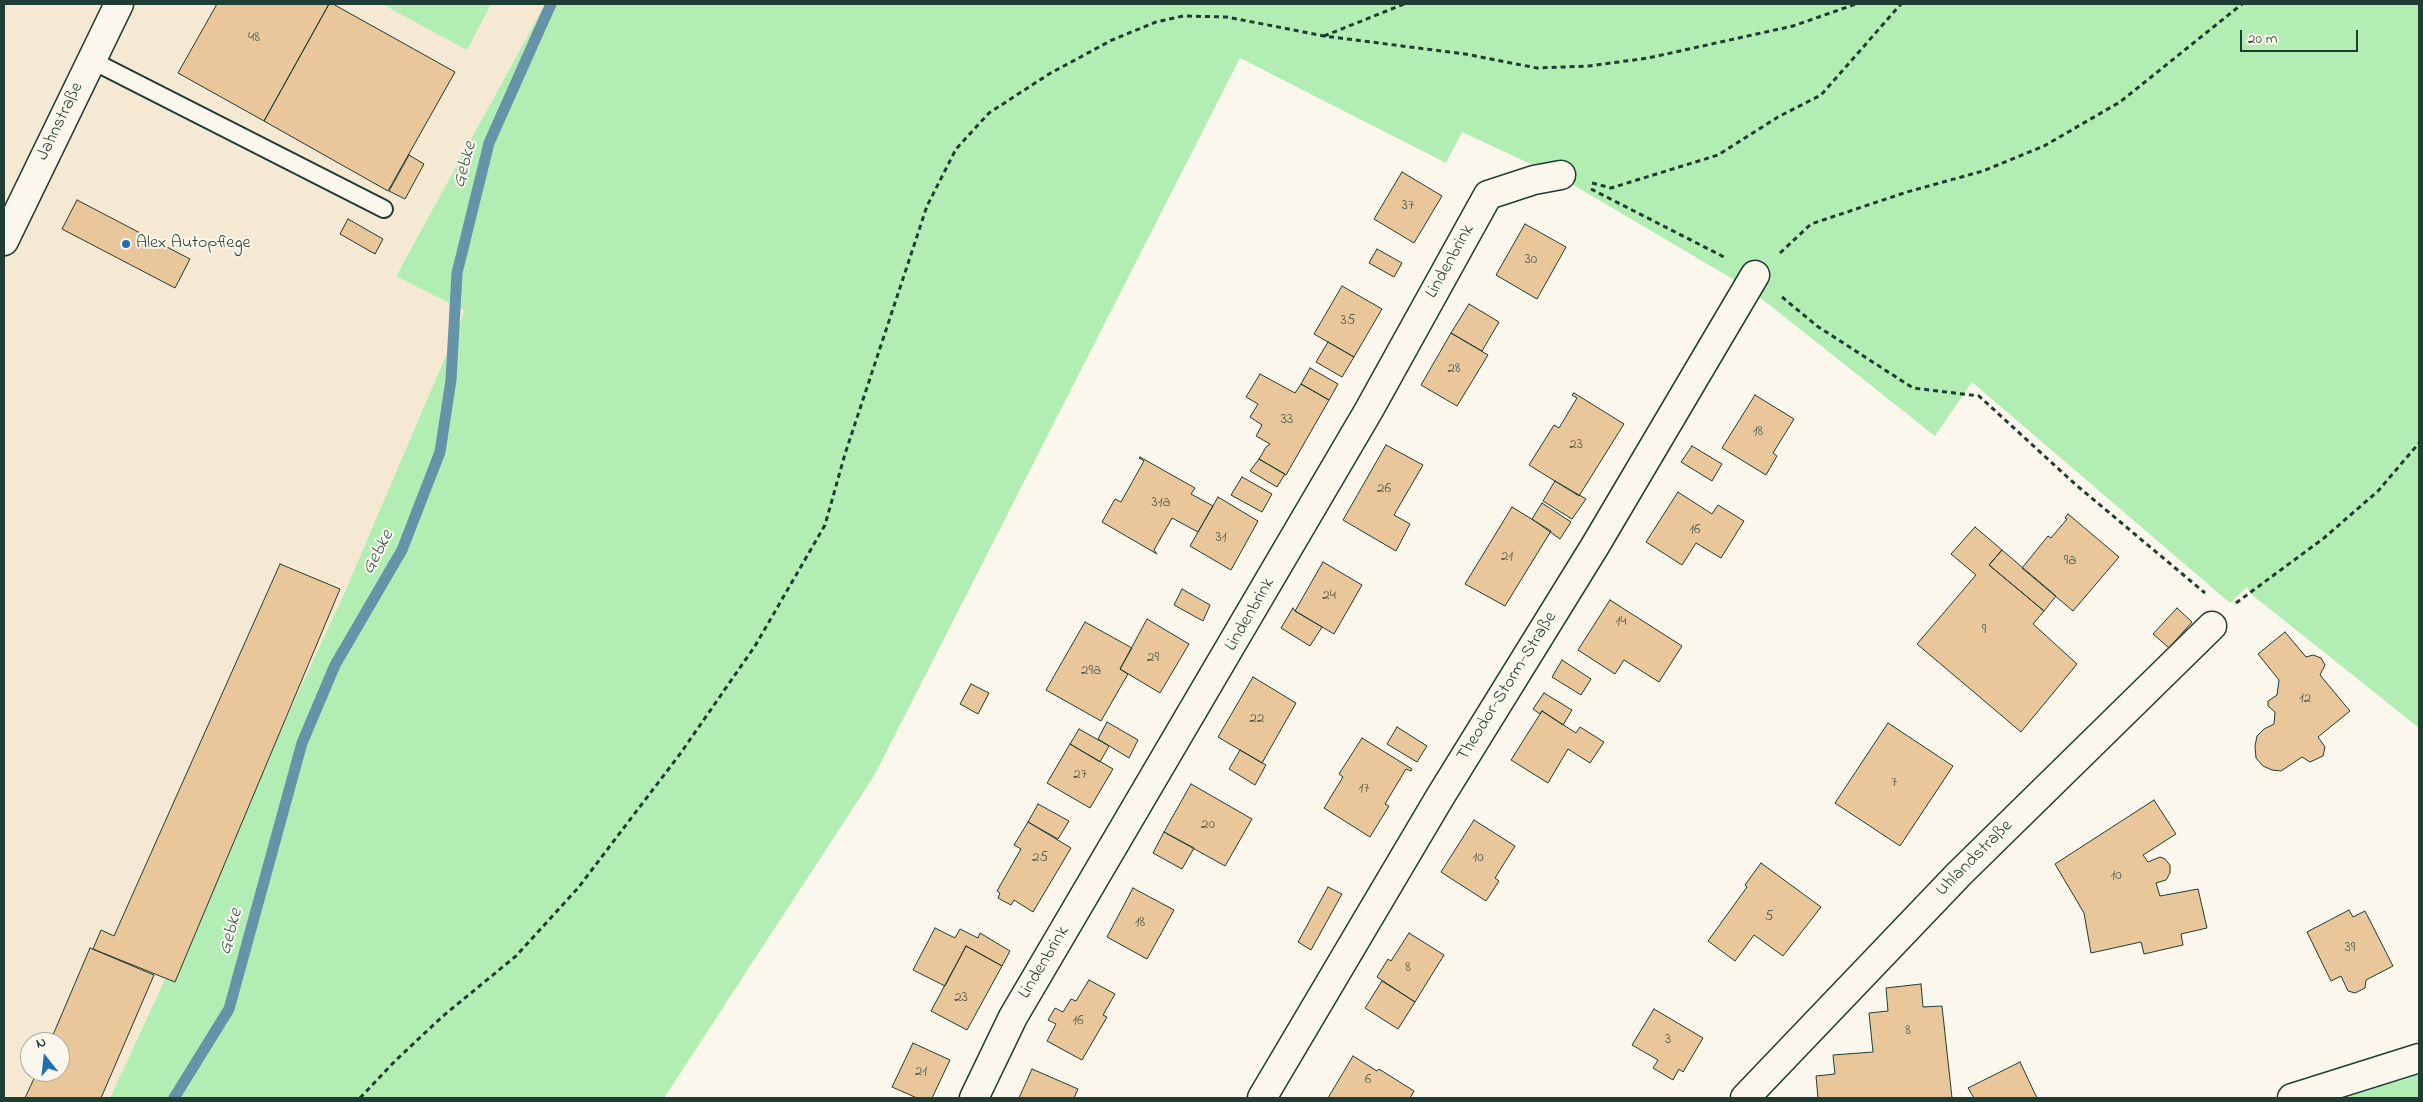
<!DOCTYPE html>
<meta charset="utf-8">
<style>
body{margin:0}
#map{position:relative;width:2423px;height:1102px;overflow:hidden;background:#fbf7ec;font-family:"Indie Flower",sans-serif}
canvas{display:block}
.frame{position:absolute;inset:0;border:5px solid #1f3d34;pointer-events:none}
.north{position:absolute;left:20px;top:1032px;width:50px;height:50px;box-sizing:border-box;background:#fbf7ec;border:1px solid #a3ada2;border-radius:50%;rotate:344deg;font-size:14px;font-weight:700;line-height:20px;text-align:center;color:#1f3d34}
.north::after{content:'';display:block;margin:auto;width:18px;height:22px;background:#1f6fb2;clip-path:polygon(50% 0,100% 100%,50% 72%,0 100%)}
.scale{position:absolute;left:2240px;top:30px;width:118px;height:22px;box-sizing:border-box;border:2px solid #1f3d34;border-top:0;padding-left:6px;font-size:15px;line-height:18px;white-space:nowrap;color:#1f3d34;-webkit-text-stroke:4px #fbf7ec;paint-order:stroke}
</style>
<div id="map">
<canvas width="2423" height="1102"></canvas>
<div class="frame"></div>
<div class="north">N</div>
<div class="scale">20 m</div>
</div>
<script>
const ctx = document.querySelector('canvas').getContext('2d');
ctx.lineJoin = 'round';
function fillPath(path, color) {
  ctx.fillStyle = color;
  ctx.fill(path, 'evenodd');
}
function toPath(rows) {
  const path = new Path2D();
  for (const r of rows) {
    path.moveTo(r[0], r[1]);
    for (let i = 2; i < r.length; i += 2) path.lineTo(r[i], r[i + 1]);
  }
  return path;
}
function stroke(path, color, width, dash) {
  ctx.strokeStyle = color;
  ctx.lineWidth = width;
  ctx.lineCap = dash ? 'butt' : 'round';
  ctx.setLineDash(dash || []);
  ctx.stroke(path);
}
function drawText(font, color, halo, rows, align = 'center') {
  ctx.font = font + ' "Indie Flower",sans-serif';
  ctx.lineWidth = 4;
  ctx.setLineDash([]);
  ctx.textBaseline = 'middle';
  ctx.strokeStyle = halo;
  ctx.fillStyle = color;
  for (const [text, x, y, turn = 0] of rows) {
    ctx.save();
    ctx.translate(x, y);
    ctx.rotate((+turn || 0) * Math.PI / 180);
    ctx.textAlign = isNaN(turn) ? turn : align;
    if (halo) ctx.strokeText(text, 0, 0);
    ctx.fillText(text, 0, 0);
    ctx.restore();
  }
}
fillPath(toPath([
 [4,4,545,4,396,275,466,310,344,594,110,1098,4,1098],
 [30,1042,60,1042,60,1072,30,1072]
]), '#f6e9d4');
fillPath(toPath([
 [382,4,491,4,467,50],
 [545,4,2419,4,2419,728,2251,594,2247,587,2230,603,1972,382,1935,436,1748,288,1565,180,1462,132,1446,163,1240,58,874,776,664,1098,110,1098,344,594,465,311,396,276],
 [2419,1073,2419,1098,2345,1098]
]), '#b2edb3');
stroke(toPath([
 [174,1098,229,1009,302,743,335,665,402,550,440,452,451,380,457,273,489,143,551,4]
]), '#6693a7', 11);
const building = toPath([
 [217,4,329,4,264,121,178,73,217,4],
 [329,4,333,4,455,72,388,191,264,121,329,4],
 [409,155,424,164,405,199,389,191,409,155],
 [1402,172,1442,196,1414,243,1374,219,1402,172],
 [77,200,190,259,175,288,62,229,77,200],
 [348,219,383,239,375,254,340,234,348,219],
 [1525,224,1566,247,1537,299,1496,275,1525,224],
 [1377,249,1402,263,1394,277,1369,263,1377,249],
 [1342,286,1382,309,1354,357,1314,334,1342,286],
 [1469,304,1499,322,1482,351,1451,333,1469,304],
 [1451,333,1488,355,1457,406,1421,385,1451,333],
 [1328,342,1354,357,1342,377,1316,362,1328,342],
 [1310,368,1338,384,1329,400,1301,384,1310,368],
 [1260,374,1295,393,1301,384,1329,400,1286,475,1259,459,1266,447,1270,444,1256,436,1262,425,1250,417,1258,404,1246,397,1260,374],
 [1574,393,1624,424,1579,496,1529,465,1554,425,1559,428,1577,398,1572,395,1574,393],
 [1755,395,1794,419,1773,453,1777,456,1766,475,1722,448,1755,395],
 [1386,445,1423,465,1394,515,1410,524,1396,551,1343,520,1386,445],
 [1692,446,1722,464,1712,481,1681,462,1692,446],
 [1140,457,1195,488,1191,494,1213,506,1198,532,1172,518,1154,550,1157,554,1102,522,1115,499,1121,502,1144,461,1139,458,1140,457],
 [1259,459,1285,474,1277,487,1250,471,1259,459],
 [1242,477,1272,494,1262,512,1231,495,1242,477],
 [1555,481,1586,499,1572,519,1543,501,1555,481],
 [1678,492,1712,514,1718,505,1744,521,1721,558,1696,543,1682,565,1646,542,1678,492],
 [1218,497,1258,521,1231,570,1190,546,1218,497],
 [1542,503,1571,522,1560,539,1532,519,1542,503],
 [1512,507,1551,531,1505,606,1465,584,1512,507],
 [2068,514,2119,557,2073,611,2022,568,2048,536,2051,538,2067,519,2065,518,2068,514],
 [1975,527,2002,550,1989,565,2044,611,2033,624,2077,664,2021,732,1917,644,1976,575,1951,554,1975,527],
 [2002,550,2056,596,2044,611,1989,565,2002,550],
 [1323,562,1362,585,1334,634,1295,611,1323,562],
 [280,564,340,589,175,982,93,949,101,930,114,936,280,564],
 [1182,589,1210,605,1203,621,1174,605,1182,589],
 [1610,600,1682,646,1659,682,1624,660,1615,674,1578,650,1610,600],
 [1293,608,1295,611,1322,627,1310,646,1281,628,1293,608],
 [2177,608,2192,622,2169,648,2153,634,2177,608],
 [1147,619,1189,644,1160,693,1120,669,1147,619],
 [1085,622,1132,648,1120,669,1128,674,1101,721,1046,690,1085,622],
 [2285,632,2306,657,2313,655,2321,658,2325,665,2320,675,2350,711,2318,737,2325,747,2323,756,2310,762,2302,757,2281,771,2272,770,2263,766,2256,758,2255,746,2257,736,2264,729,2274,724,2275,712,2268,706,2268,701,2277,695,2279,680,2258,654,2285,632],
 [1562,660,1591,679,1581,695,1552,677,1562,660],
 [1253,677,1296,703,1262,763,1218,737,1253,677],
 [971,684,989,693,978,714,960,704,971,684],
 [1544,693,1572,710,1563,725,1542,711,1540,714,1533,709,1544,693],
 [1542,711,1576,733,1580,727,1604,742,1590,763,1568,749,1548,783,1511,760,1542,711],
 [1107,722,1138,740,1129,758,1098,739,1107,722],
 [1888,723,1953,766,1900,846,1835,803,1888,723],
 [1397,727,1427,746,1417,762,1387,744,1397,727],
 [1079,729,1109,746,1100,762,1070,744,1079,729],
 [1362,738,1412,769,1411,771,1406,769,1385,804,1389,806,1370,837,1324,808,1343,777,1339,774,1362,738],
 [1070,744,1113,769,1090,808,1047,783,1070,744],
 [1240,750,1266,765,1255,785,1229,769,1240,750],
 [1191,784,1252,819,1225,866,1164,832,1191,784],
 [2154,800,2176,834,2143,855,2148,862,2160,857,2165,859,2170,865,2170,873,2166,880,2156,883,2160,896,2198,889,2207,928,2181,934,2183,945,2144,954,2141,942,2091,953,2084,913,2055,864,2154,800],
 [1038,804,1069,821,1058,839,1028,822,1038,804],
 [1474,820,1515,846,1495,878,1499,881,1486,901,1441,872,1474,820],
 [1028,822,1071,848,1033,912,1014,900,1011,905,998,898,1000,893,997,891,1021,849,1014,845,1028,822],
 [1164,832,1194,848,1182,869,1153,853,1164,832],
 [1761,863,1821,907,1783,956,1754,935,1735,961,1708,941,1747,887,1745,885,1761,863],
 [1328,887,1342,894,1311,950,1298,942,1328,887],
 [1133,888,1174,910,1147,959,1107,937,1133,888],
 [2349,910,2353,917,2365,911,2393,966,2366,980,2365,988,2355,993,2348,991,2341,976,2331,981,2307,932,2349,910],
 [935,928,955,938,960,929,978,938,980,933,1010,951,1002,966,966,946,945,986,913,970,935,928],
 [1409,933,1444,955,1415,1002,1377,977,1388,959,1391,961,1409,933],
 [966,946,1002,966,967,1030,931,1011,966,946],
 [90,948,154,975,101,1098,25,1098,37,1072,60,1072,60,1042,50,1042,90,948],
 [1089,980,1115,994,1103,1015,1107,1017,1082,1060,1047,1041,1056,1024,1048,1020,1055,1008,1063,1012,1071,999,1076,1001,1089,980],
 [1382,981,1415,1002,1398,1029,1365,1008,1382,981],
 [1921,984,1923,1007,1942,1006,1952,1098,1818,1098,1816,1076,1835,1074,1833,1055,1873,1052,1869,1013,1888,1011,1886,988,1921,984],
 [1654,1009,1703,1038,1683,1072,1679,1069,1673,1080,1653,1068,1658,1060,1632,1045,1654,1009],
 [913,1043,950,1060,932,1098,917,1098,892,1087,913,1043],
 [1353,1056,1377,1071,1379,1069,1414,1091,1410,1098,1328,1098,1353,1056],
 [2020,1062,2037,1098,1974,1098,1968,1088,2020,1062],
 [1032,1069,1078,1089,1074,1098,1019,1098,1032,1069]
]);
fillPath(building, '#e9c79b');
stroke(building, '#1f3d34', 1);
const service = toPath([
 [91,60,384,209]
]);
const minor = toPath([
 [4,241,119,4],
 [974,1098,1013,1017,1369,410,1488,195,1534,180,1561,175],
 [1262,1098,1440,797,1595,546,1755,275],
 [1745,1098,1959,874,2212,626],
 [2292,1098,2419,1058]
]);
stroke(service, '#1f3d34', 20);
stroke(minor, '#1f3d34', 31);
stroke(toPath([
 [1324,36,1404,4],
 [1592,183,1611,188,1718,155,1778,117,1821,95,1901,4],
 [1591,189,1726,258],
 [1780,253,1811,224,1907,192,1983,171,2044,146,2120,102,2242,4],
 [1782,297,1817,326,1913,388,1979,396,2075,484,2205,593],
 [2236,603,2324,538,2378,491,2419,443],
 [360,1098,395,1061,443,1016,516,956,578,888,680,754,755,646,825,525,845,454,927,206,956,149,989,113,1049,74,1112,40,1156,22,1183,16,1227,17,1324,36,1465,54,1537,68,1589,66,1648,58,1793,26,1856,4]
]), '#1f3d34', 3, [5, 4]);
stroke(service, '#fbf7ec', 16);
stroke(minor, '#fbf7ec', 28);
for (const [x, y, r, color] of [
 [126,244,5,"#1f6fb2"]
]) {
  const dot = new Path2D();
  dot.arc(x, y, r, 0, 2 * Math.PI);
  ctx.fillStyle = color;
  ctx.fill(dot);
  stroke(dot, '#fbf7ec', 2);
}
drawText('15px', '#52604e', null, [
 ["48",254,39],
 ["37",1408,207],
 ["30",1531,261],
 ["35",1348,322],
 ["28",1454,370],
 ["33",1287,421],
 ["18",1758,433],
 ["23",1576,446],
 ["26",1384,490],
 ["31a",1161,504],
 ["16",1695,531],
 ["31",1221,539],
 ["21",1507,558],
 ["9a",2070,562],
 ["24",1329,597],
 ["14",1621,623],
 ["9",1984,631],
 ["29",1153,659],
 ["29a",1091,672],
 ["12",2305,700],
 ["22",1257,720],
 ["27",1080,776],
 ["7",1894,784],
 ["17",1364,790],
 ["20",1208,826],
 ["25",1040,859],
 ["10",1478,859],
 ["10",2116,877],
 ["5",1769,918],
 ["18",1140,924],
 ["39",2350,949],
 ["8",1408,969],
 ["23",961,999],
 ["16",1078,1022],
 ["8",1908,1032],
 ["3",1668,1041],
 ["21",921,1073],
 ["6",1368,1081]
]);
drawText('18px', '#1f3d34', '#fbf7ec', [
 ["Jahnstraße",61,122,-64],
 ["Lindenbrink",1451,262,-61],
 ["Lindenbrink",1251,615,-60],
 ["Theodor-Storm-Straße",1508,687,-58],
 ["Uhlandstraße",1975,859,-45],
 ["Lindenbrink",1045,963,-59]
]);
drawText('18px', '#1f3d34', '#fbf7ec', [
 ["Alex Autopflege",136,244]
], 'left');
drawText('italic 19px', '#375a5a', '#fbf7ec', [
 ["Gebke",466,165,-75],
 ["Gebke",379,553,-62],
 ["Gebke",232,932,-75]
]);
</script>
